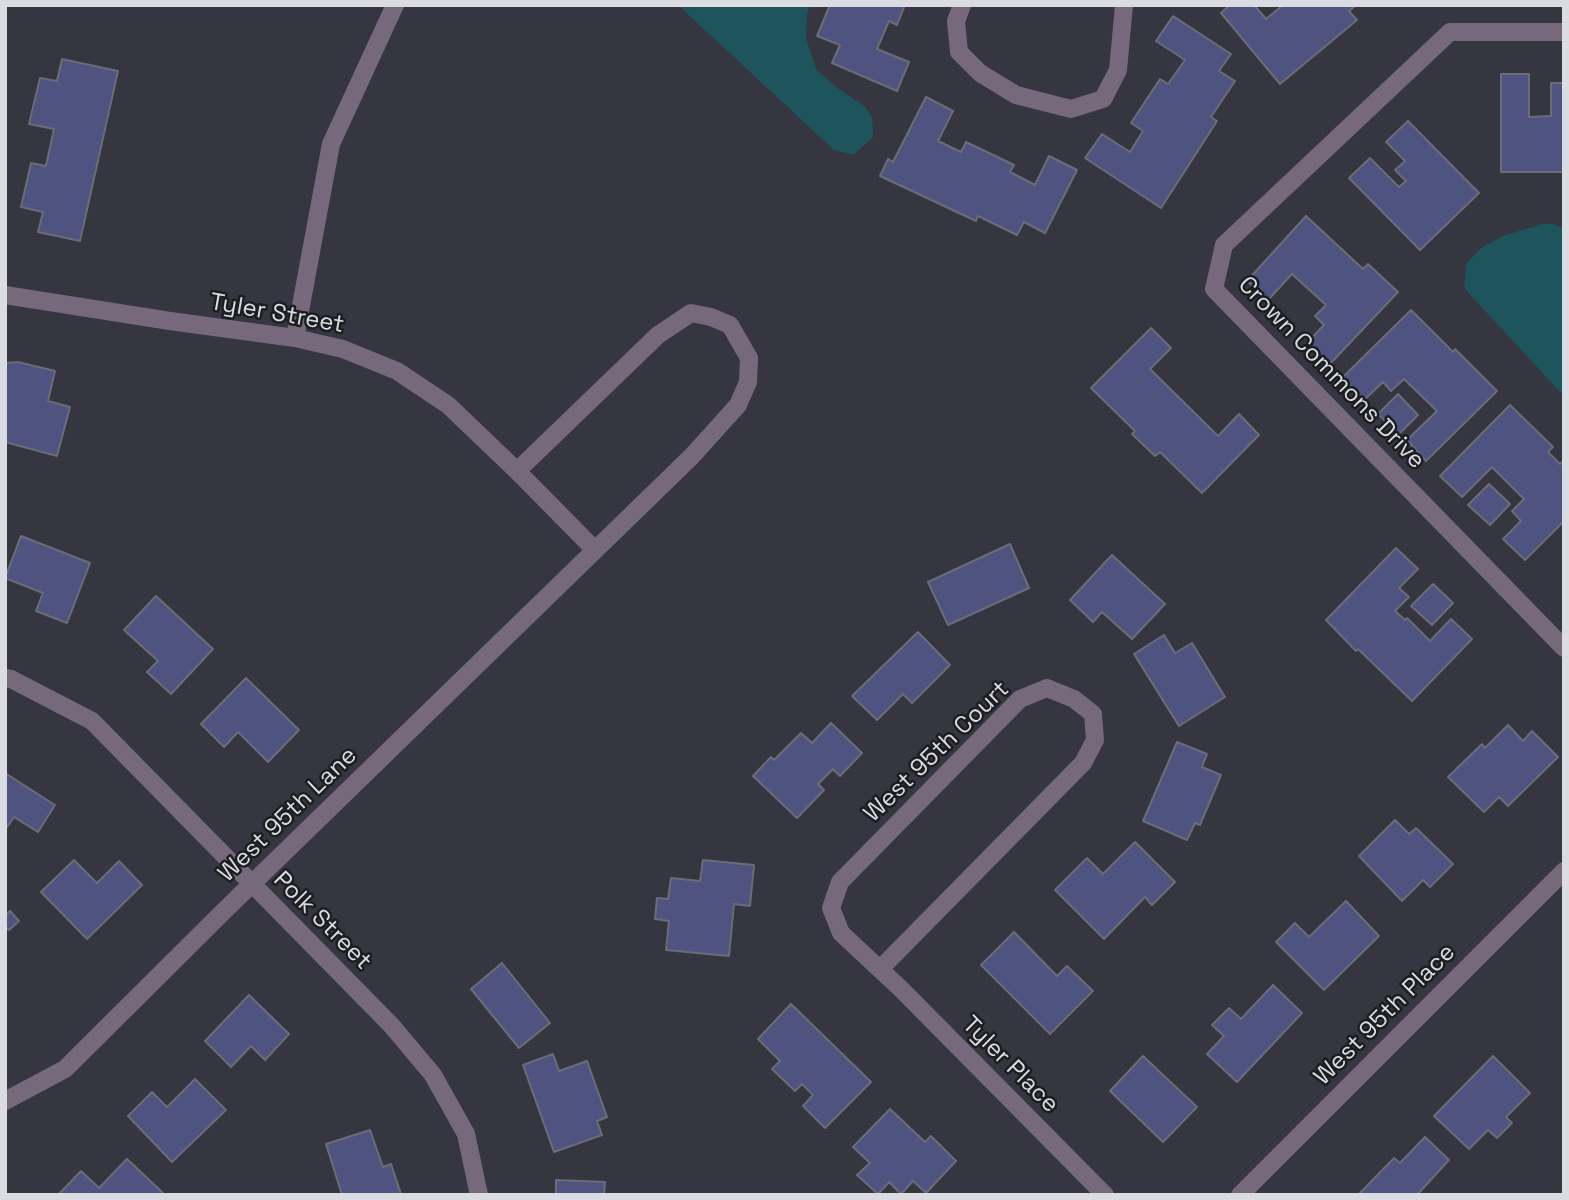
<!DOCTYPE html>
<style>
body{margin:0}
#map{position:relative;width:1569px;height:1200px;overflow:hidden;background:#353640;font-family:"Space Grotesk",sans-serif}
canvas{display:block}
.frame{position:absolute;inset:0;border:7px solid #dbdce2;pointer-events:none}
</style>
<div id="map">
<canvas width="1569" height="1200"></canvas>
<div class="frame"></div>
</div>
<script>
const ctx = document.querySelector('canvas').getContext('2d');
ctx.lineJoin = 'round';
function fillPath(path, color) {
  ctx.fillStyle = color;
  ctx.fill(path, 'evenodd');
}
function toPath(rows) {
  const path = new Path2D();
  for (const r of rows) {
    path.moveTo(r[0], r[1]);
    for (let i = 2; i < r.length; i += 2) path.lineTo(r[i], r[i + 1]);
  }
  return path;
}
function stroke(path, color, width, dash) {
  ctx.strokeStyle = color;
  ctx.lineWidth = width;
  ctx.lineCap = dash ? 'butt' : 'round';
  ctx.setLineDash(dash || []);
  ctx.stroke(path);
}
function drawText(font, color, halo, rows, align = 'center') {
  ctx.font = font + ' "Space Grotesk",sans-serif';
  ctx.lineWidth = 5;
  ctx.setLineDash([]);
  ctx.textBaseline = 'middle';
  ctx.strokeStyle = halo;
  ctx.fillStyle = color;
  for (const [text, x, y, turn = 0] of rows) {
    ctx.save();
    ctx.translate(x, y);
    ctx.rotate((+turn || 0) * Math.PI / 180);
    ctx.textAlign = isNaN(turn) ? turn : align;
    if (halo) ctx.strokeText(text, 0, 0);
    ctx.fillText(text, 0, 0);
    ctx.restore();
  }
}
fillPath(toPath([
 [678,5,810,5,807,14,806,39,816,69,836,87,864,106,872,117,873,137,853,155,834,150],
 [1542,224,1553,224,1564,228,1564,393,1560,392,1464,288,1466,264,1481,248,1503,236]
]), '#1e555c');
const building = toPath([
 [830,5,905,5,897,25,889,21,877,49,909,62,897,91,832,63,840,45,817,36,830,5],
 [1230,5,1254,5,1266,19,1283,5,1356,5,1349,11,1357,20,1280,84,1221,13,1230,5],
 [1173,16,1231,54,1219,71,1235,81,1211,117,1217,121,1161,208,1085,158,1102,134,1130,152,1143,131,1131,123,1160,79,1168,84,1185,60,1156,41,1173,16],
 [62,59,118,71,80,241,38,232,43,212,21,207,31,163,46,166,54,129,29,124,40,78,57,81,62,59],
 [1501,74,1529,74,1529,117,1551,116,1551,83,1564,83,1564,172,1501,172,1501,74],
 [926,97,953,111,938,141,961,152,966,142,1014,165,1010,172,1035,185,1049,156,1077,170,1045,233,1024,222,1017,235,978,216,976,221,880,176,888,159,893,162,926,97],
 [1408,121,1479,193,1420,250,1349,178,1370,158,1399,187,1406,181,1395,170,1405,161,1386,142,1408,121],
 [1306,216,1363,269,1368,264,1398,292,1329,365,1306,344,1324,325,1315,316,1326,305,1292,274,1268,300,1247,281,1306,216],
 [1411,310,1453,352,1455,349,1497,391,1426,461,1407,440,1437,411,1404,379,1391,391,1383,382,1364,400,1342,378,1411,310],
 [1151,328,1171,348,1150,369,1218,436,1239,414,1259,435,1202,493,1160,452,1155,456,1132,434,1135,431,1091,388,1151,328],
 [18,362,55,371,48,401,70,407,57,456,5,442,5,363,18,362],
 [1398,394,1418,415,1399,434,1378,414,1398,394],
 [1510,405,1553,447,1548,452,1560,464,1564,460,1564,521,1525,560,1503,539,1521,521,1512,511,1524,499,1492,467,1462,497,1440,476,1510,405],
 [1489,484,1510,504,1490,525,1468,505,1489,484],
 [21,536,90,563,67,623,36,611,43,593,5,578,21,536],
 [1010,544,1029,588,948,625,928,582,1010,544],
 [1396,548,1418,569,1399,588,1409,597,1395,611,1405,620,1407,618,1430,641,1451,619,1472,639,1412,701,1358,649,1356,651,1326,620,1396,548],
 [1112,555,1165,604,1132,639,1102,612,1093,622,1070,600,1112,555],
 [1433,584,1453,603,1432,625,1411,606,1433,584],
 [156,596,213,649,171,694,147,672,158,661,124,630,156,596],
 [918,632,950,665,912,703,903,694,877,720,852,696,918,632],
 [1164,635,1175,653,1192,643,1225,697,1179,726,1134,654,1164,635],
 [246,678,299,730,268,762,238,732,224,747,201,724,246,678],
 [831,723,862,753,840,776,833,769,818,784,824,790,797,818,753,776,771,757,774,760,801,733,812,743,831,723],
 [1508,725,1523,741,1532,731,1558,757,1508,806,1499,797,1484,812,1448,777,1482,744,1485,748,1508,725],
 [1177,742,1207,754,1202,767,1221,775,1200,825,1195,823,1187,840,1143,821,1177,742],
 [5,773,55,805,38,832,14,817,5,830,5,773],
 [1395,820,1409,834,1416,828,1453,864,1430,887,1423,880,1402,901,1359,856,1395,820],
 [1135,842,1175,882,1152,905,1145,897,1104,939,1055,890,1087,858,1103,874,1135,842],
 [74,860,97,883,119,861,142,885,87,939,41,892,74,860],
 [703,860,754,865,750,906,734,904,729,956,666,950,669,921,655,919,657,898,668,899,671,878,700,881,703,860],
 [1346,901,1379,936,1324,990,1276,942,1295,923,1309,937,1346,901],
 [10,911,19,921,9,930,5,926,5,916,10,911],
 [1014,932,1057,976,1067,966,1093,991,1050,1034,981,965,1014,932],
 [502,963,550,1023,519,1048,471,989,502,963],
 [1273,985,1302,1013,1237,1082,1207,1054,1224,1036,1212,1025,1229,1008,1241,1019,1273,985],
 [249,995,289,1034,265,1060,251,1046,231,1067,205,1041,249,995],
 [791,1004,871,1082,825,1128,803,1106,813,1095,802,1084,795,1091,772,1069,780,1061,758,1039,791,1004],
 [553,1054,559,1071,587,1061,607,1117,597,1121,602,1135,554,1152,523,1065,553,1054],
 [1143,1056,1197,1107,1163,1142,1110,1091,1143,1056],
 [1493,1056,1530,1093,1506,1117,1512,1123,1497,1138,1488,1130,1469,1149,1434,1116,1493,1056],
 [195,1079,226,1110,172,1162,128,1116,152,1092,167,1107,195,1079],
 [890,1109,925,1142,931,1136,956,1161,926,1193,913,1181,901,1194,889,1182,878,1194,857,1175,870,1163,853,1147,890,1109],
 [370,1130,383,1167,391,1164,401,1194,342,1195,326,1144,370,1130],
 [1425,1137,1449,1160,1417,1195,1359,1194,1394,1158,1400,1163,1425,1137],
 [127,1159,163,1193,161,1195,58,1195,81,1171,99,1188,127,1159],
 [556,1180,605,1182,604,1195,556,1195,556,1180]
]);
fillPath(building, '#4f5380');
stroke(building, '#6b6c77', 2);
stroke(toPath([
 [962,5,956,21,959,52,980,73,1016,95,1071,109,1103,99,1118,70,1124,5],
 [1564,32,1450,32,1224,245,1214,289,1564,648],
 [5,295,170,321,295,338,343,349,397,371,448,405,517,471,595,550],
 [295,338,331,144,395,5],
 [5,678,11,679,92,721,392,1026,433,1075,466,1134,479,1195],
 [880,969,1083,763,1095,740,1093,714,1074,699,1047,688,1020,699,840,882,831,908,841,933,901,989,1105,1195],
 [5,1101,65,1069,227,908,692,456,738,405,748,382,749,358,730,325,711,317,691,313,658,335,517,471],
 [1240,1195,1564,871]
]), '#76697c', 18);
drawText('24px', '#dbdce2', '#1d1e22', [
 ["Tyler Street",277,314,10],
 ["Crown Commons Drive",1331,373,46],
 ["West 95th Court",937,752,-44],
 ["West 95th Lane",288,815,-44],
 ["Polk Street",322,921,45],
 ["West 95th Place",1385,1015,-45],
 ["Tyler Place",1010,1065,45]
]);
</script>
